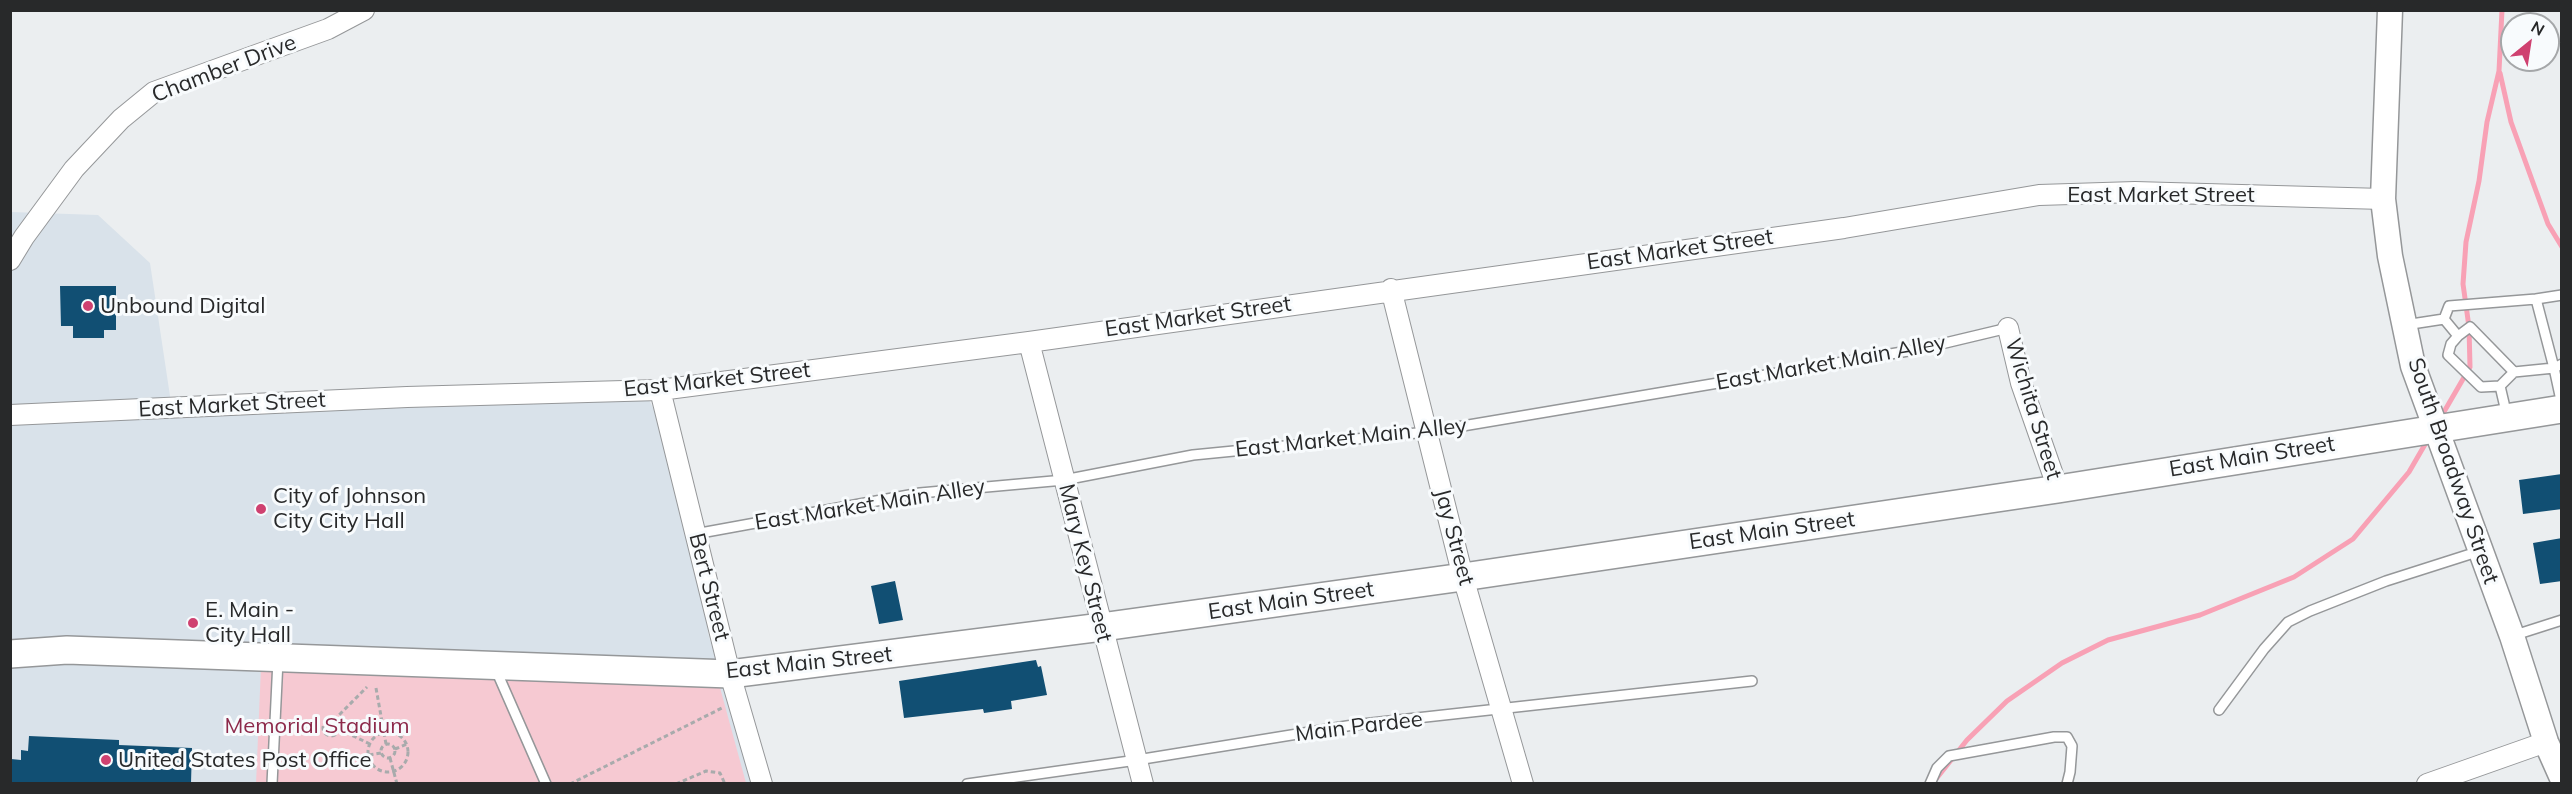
<!DOCTYPE html>
<style>
body{margin:0}
#map{position:relative;width:2572px;height:794px;overflow:hidden;background:#ebeef0;font-family:Mulish,sans-serif}
canvas{display:block}
.frame{position:absolute;inset:0;border:12px solid #28292a;pointer-events:none}
.north{position:absolute;left:2500px;top:12px;width:60px;height:60px;box-sizing:border-box;background:#f8fbfd;border:2px solid #a5a7a9;border-radius:50%;rotate:30deg;font-size:16px;font-weight:700;line-height:24px;text-align:center;color:#28292a}
.north::after{content:'';display:block;margin:auto;width:21px;height:27px;background:#cf4170;clip-path:polygon(50% 0,100% 100%,50% 72%,0 100%)}
</style>
<div id="map">
<canvas width="2572" height="794"></canvas>
<div class="frame"></div>
<div class="north">N</div>
</div>
<script>
const ctx = document.querySelector('canvas').getContext('2d');
ctx.lineJoin = 'round';
function fillPath(path, color) {
  ctx.fillStyle = color;
  ctx.fill(path, 'evenodd');
}
function toPath(rows) {
  const path = new Path2D();
  for (const r of rows) {
    if (r.length === 3) {
      path.moveTo(r[0] + r[2], r[1]);
      path.arc(r[0], r[1], r[2], 0, 2 * Math.PI);
      continue;
    }
    path.moveTo(r[0], r[1]);
    for (let i = 2; i < r.length; i += 2) path.lineTo(r[i], r[i + 1]);
  }
  return path;
}
function stroke(path, color, width, dash) {
  ctx.strokeStyle = color;
  ctx.lineWidth = width;
  ctx.lineCap = dash ? 'butt' : 'round';
  ctx.setLineDash(dash || []);
  ctx.stroke(path);
}
function drawText(font, color, halo, rows, align = 'center') {
  ctx.font = font + ' Mulish,sans-serif';
  ctx.lineWidth = 6;
  ctx.setLineDash([]);
  ctx.textBaseline = 'middle';
  ctx.strokeStyle = halo;
  ctx.fillStyle = color;
  for (const [text, x, y, turn = 0] of rows) {
    ctx.save();
    ctx.translate(x, y);
    ctx.rotate((+turn || 0) * Math.PI / 180);
    ctx.textAlign = isNaN(turn) ? turn : align;
    if (halo) ctx.strokeText(text, 0, 0);
    ctx.fillText(text, 0, 0);
    ctx.restore();
  }
}
fillPath(toPath([
 [11,212,98,215,150,263,173,416,648,398,661,424,707,621,708,633,751,783,11,784]
]), '#d9e2ea');
fillPath(toPath([
 [261,667,719,684,746,783,256,784]
]), '#f6c9d2');
stroke(toPath([
 [2500,73,2511,122,2548,224,2562,247],
 [2441,417,2470,367,2469,327,2463,284,2466,242,2479,181,2487,122,2499,71,2502,10],
 [1936,779,1967,740,2007,701,2062,663,2108,640,2200,615,2294,577,2353,539,2409,472,2427,441]
]), '#f8a1b5', 5);
fillPath(toPath([
 [60,286,116,286,116,330,104,330,104,338,73,338,73,326,61,326],
 [2562,474,2562,509,2523,514,2519,480],
 [2562,538,2562,581,2540,584,2533,543],
 [895,581,903,620,879,624,871,586],
 [1036,660,1038,667,1041,666,1047,695,1011,701,1012,709,984,713,983,709,904,718,899,681],
 [29,736,119,740,119,745,192,748,191,783,10,783,11,759,21,760,21,750,28,751]
]), '#114f73');
const service = toPath([
 [2536,299,2562,295],
 [2444,319,2458,336,2470,327,2514,372,2500,386,2481,387,2448,355,2451,344,2458,336],
 [2405,325,2444,319,2449,306,2536,299,2554,368,2562,405],
 [2514,372,2554,368,2562,364],
 [2500,386,2507,416],
 [695,534,920,493,1064,480,1193,455,1427,432,1920,349,2008,328],
 [2512,636,2562,620],
 [496,670,546,784],
 [2219,710,2264,649,2288,622,2310,611,2386,581,2480,551],
 [272,784,278,660],
 [967,784,1137,760,1353,725,1752,681],
 [1930,784,1937,768,1949,756,2054,737,2067,737,2072,746,2070,772,2067,784]
]);
const minor = toPath([
 [10,260,24,237,74,169,121,119,154,92,328,29,364,10],
 [1391,289,1463,577,1523,784],
 [2008,328,2021,383,2058,489],
 [1029,342,1143,784],
 [660,390,730,674,762,784],
 [10,415,407,397,660,390,1029,342,1844,228,2039,195,2135,192,2383,199],
 [2427,784,2546,742]
]);
const tertiary = toPath([
 [2390,10,2383,199,2390,256,2413,366,2512,636,2546,742,2562,778]
]);
const secondary = toPath([
 [10,654,67,650,730,674,1102,627,1463,577,2058,489,2562,409]
]);
stroke(service, '#959799', 12);
stroke(minor, '#959799', 22);
stroke(tertiary, '#959799', 27);
stroke(secondary, '#959799', 30);
stroke(toPath([
 [376,688,386,744],
 [331,728,8],
 [334,720,367,687],
 [339,729,370,744],
 [388,752,20],
 [388,751,7],
 [395,749,407,744],
 [369,755,381,753],
 [390,758,397,784],
 [570,784,722,708],
 [676,784,706,771,720,773,725,784]
]), '#a8abac', 3, [4.5, 3]);
stroke(service, '#fff', 9);
stroke(minor, '#fff', 20);
stroke(tertiary, '#fff', 24);
stroke(secondary, '#fff', 27);
for (const [x, y, r, color] of [
 [88,306,6,"#cf4170"],
 [261,509,6,"#cf4170"],
 [193,623,6,"#cf4170"],
 [106,760,6,"#cf4170"]
]) {
  const dot = new Path2D();
  dot.arc(x, y, r, 0, 2 * Math.PI);
  ctx.fillStyle = color;
  ctx.fill(dot);
  stroke(dot, '#f8fbfd', 2);
}
drawText('22px', '#28292a', '#f8fbfd', [
 ["Chamber Drive",224,69,-21],
 ["East Market Street",2161,195],
 ["East Market Street",1680,250,-8],
 ["East Market Street",1198,317,-8],
 ["East Market Main Alley",1831,363,-10],
 ["East Market Street",717,380,-6],
 ["East Market Street",232,405,-3],
 ["Wichita Street",2033,409,73],
 ["East Market Main Alley",1351,438,-6],
 ["East Main Street",2252,457,-9],
 ["South Broadway Street",2453,471,71],
 ["East Market Main Alley",870,505,-9],
 ["East Main Street",1772,531,-8],
 ["Jay Street",1454,537,75],
 ["Mary Key Street",1085,563,76],
 ["Bert Street",709,587,76],
 ["East Main Street",1291,601,-8],
 ["East Main Street",809,663,-6],
 ["Main Pardee",1359,727,-7]
]);
drawText('22px', '#28292a', '#f8fbfd', [
 ["Unbound Digital",100,306],
 ["City of Johnson",273,496],
 ["City City Hall",273,521],
 ["E. Main -",205,610],
 ["City Hall",205,635],
 ["United States Post Office",118,760]
], 'left');
drawText('22px', '#8d2a4b', '#f8fbfd', [
 ["Memorial Stadium",317,726]
]);
</script>
